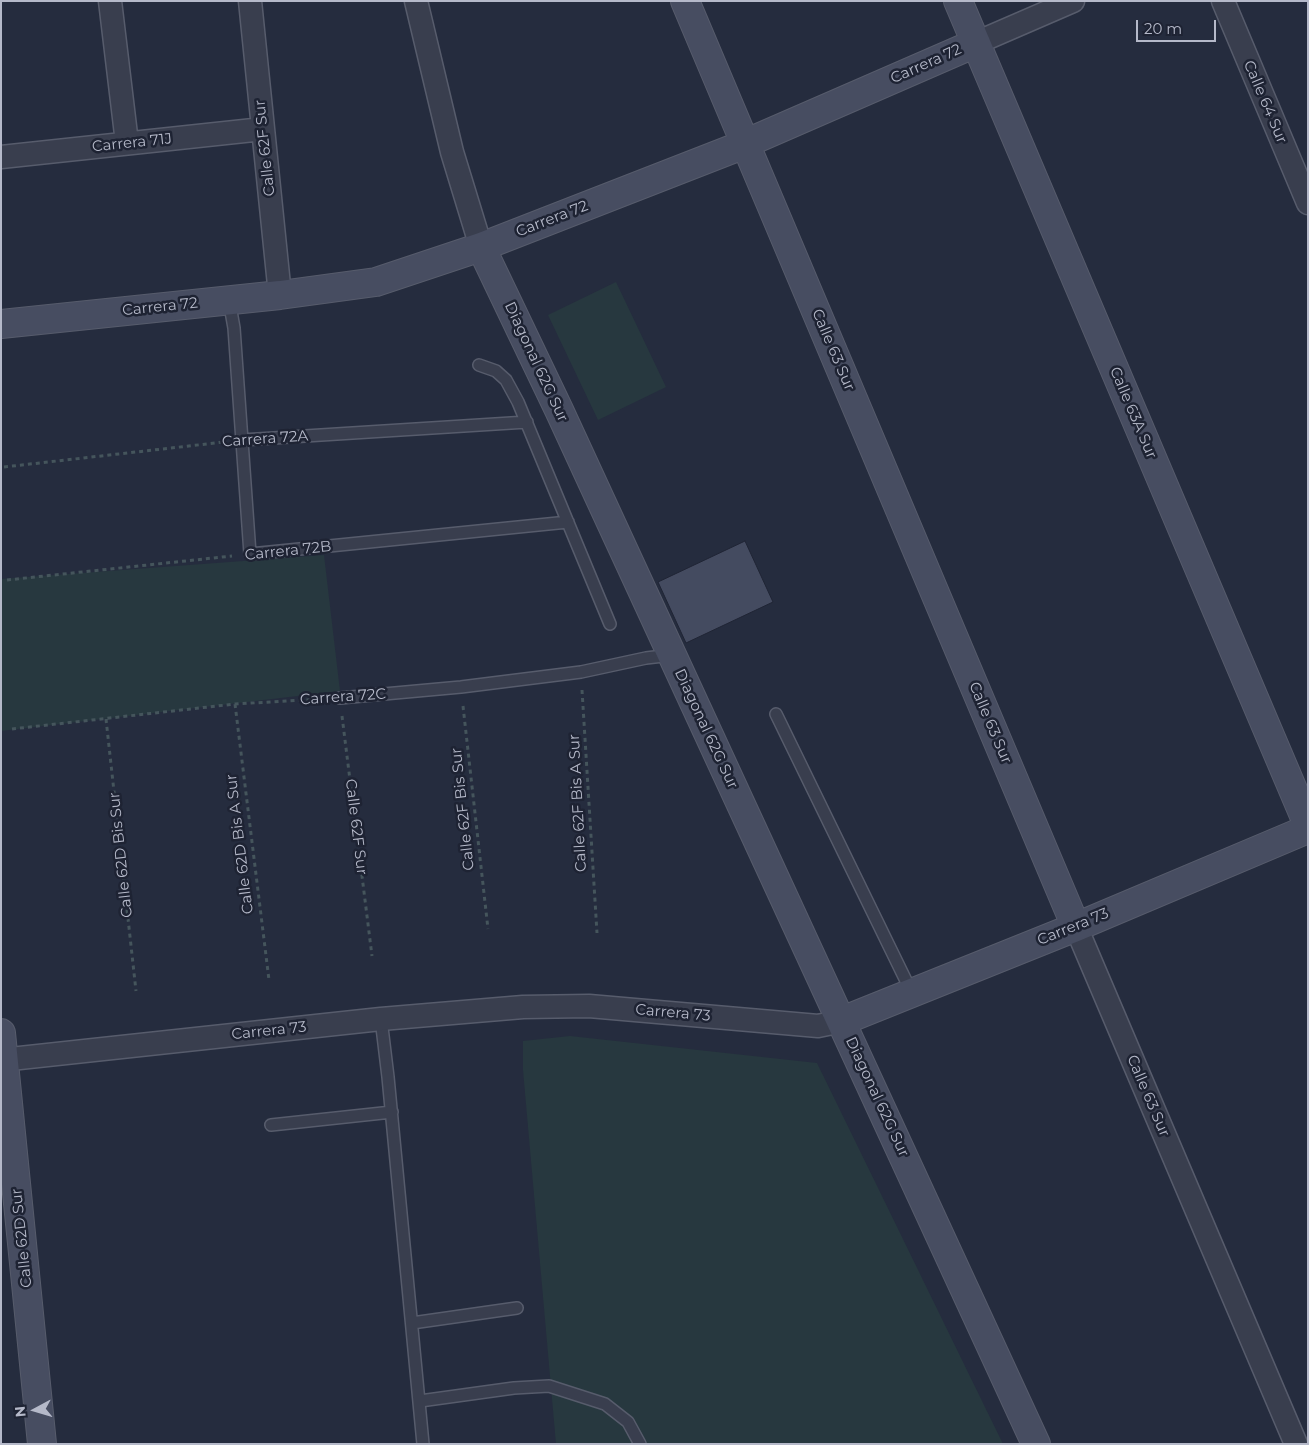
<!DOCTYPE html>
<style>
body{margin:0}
#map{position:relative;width:1309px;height:1445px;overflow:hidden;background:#252c3e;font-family:Montserrat,sans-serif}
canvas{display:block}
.frame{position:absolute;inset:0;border:2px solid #b5b9c9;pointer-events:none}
.north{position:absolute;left:10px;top:1385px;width:50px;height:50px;-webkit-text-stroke:4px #1e2333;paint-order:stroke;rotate:264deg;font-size:14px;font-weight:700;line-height:20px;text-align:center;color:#b5b9c9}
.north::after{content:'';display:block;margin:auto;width:18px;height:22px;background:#b5b9c9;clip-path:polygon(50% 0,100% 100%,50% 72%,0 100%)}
.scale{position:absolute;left:1136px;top:20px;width:80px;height:22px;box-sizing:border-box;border:2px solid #b5b9c9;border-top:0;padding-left:6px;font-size:15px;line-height:18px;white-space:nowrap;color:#b5b9c9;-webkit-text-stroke:4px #1e2333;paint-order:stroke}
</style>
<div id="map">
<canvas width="1309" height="1445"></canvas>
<div class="frame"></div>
<div class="north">N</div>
<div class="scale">20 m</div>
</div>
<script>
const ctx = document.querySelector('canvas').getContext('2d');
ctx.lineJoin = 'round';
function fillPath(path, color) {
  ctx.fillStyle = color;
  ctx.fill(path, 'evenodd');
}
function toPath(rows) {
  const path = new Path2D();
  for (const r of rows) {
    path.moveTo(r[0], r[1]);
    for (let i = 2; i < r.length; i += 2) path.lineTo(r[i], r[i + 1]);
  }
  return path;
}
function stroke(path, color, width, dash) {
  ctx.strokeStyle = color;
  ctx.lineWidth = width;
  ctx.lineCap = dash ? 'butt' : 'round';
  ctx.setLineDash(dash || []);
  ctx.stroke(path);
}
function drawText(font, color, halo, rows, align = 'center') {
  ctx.font = font + ' Montserrat,sans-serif';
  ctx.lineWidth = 5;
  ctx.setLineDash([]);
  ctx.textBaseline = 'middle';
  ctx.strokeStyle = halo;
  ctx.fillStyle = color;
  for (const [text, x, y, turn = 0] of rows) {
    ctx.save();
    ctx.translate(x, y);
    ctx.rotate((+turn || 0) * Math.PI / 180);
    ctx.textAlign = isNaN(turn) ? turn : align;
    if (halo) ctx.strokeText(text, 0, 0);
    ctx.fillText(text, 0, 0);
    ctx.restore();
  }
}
fillPath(toPath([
 [616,282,666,387,598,420,548,315],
 [324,555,340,691,1,731,1,579],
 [570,1036,817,1063,1003,1444,556,1444,523,1070,523,1041]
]), '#27383f');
const building = toPath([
 [745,541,773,602,686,643,658,582,745,541]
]);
fillPath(building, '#444b60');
stroke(building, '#202535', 1);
const lane = toPath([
 [229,300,234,328,250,554,568,522],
 [479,365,496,371,506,380,518,402,610,624],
 [242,440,527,422],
 [340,698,461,687,581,672,646,658,672,655],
 [776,714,912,993],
 [381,1019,388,1077,423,1444],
 [271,1125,392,1112],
 [412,1323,517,1308],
 [420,1401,514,1388,549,1386,605,1404,628,1422,640,1444]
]);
const street = toPath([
 [110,1,127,143],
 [250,1,280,295],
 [416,1,452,152,481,247],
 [1223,1,1308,203],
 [976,43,1073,1],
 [1,157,263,129],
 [1076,927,1296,1444],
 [1,1060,381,1019,523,1007,589,1006,818,1026,842,1021]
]);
const secondary = toPath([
 [685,1,1076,927],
 [958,1,1308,825],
 [481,247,559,410,1036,1444],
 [1,324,280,295,376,282,481,247,735,148,976,43],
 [842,1021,1076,927,1308,829],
 [1,1033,42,1444]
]);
stroke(lane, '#575c6c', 14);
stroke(street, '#575c6c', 25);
stroke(secondary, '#575c6c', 30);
stroke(toPath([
 [4,467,224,442],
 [7,580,232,556],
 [582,690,597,933],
 [235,704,269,980],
 [463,706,488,929],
 [342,716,372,956],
 [106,719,136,991],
 [12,729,235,704,322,699]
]), '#45555c', 3, [4, 4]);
stroke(lane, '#393e4e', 11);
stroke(street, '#393e4e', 22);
stroke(secondary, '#474d61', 28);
drawText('15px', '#b5b9c9', '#1e2333', [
 ["Carrera 72",926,64,-24],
 ["Calle 64 Sur",1265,102,67],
 ["Carrera 71J",132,143,-6],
 ["Calle 62F Sur",265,148,-96],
 ["Carrera 72",552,219,-21],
 ["Carrera 72",160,307,-6],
 ["Calle 63 Sur",833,350,67],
 ["Diagonal 62G Sur",536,362,65],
 ["Calle 63A Sur",1133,413,67],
 ["Carrera 72A",265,439,-4],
 ["Carrera 72B",288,551,-6],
 ["Carrera 72C",343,697,-4],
 ["Calle 63 Sur",990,723,67],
 ["Diagonal 62G Sur",706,729,65],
 ["Calle 62F Bis A Sur",578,803,-93],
 ["Calle 62F Bis Sur",463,809,-96],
 ["Calle 62F Sur",356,827,83],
 ["Calle 62D Bis A Sur",240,844,-97],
 ["Calle 62D Bis Sur",121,855,-96],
 ["Carrera 73",1073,927,-22],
 ["Carrera 73",673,1013,5],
 ["Carrera 73",269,1031,-6],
 ["Calle 63 Sur",1148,1096,67],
 ["Diagonal 62G Sur",877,1097,65],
 ["Calle 62D Sur",22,1238,-96]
]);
</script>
